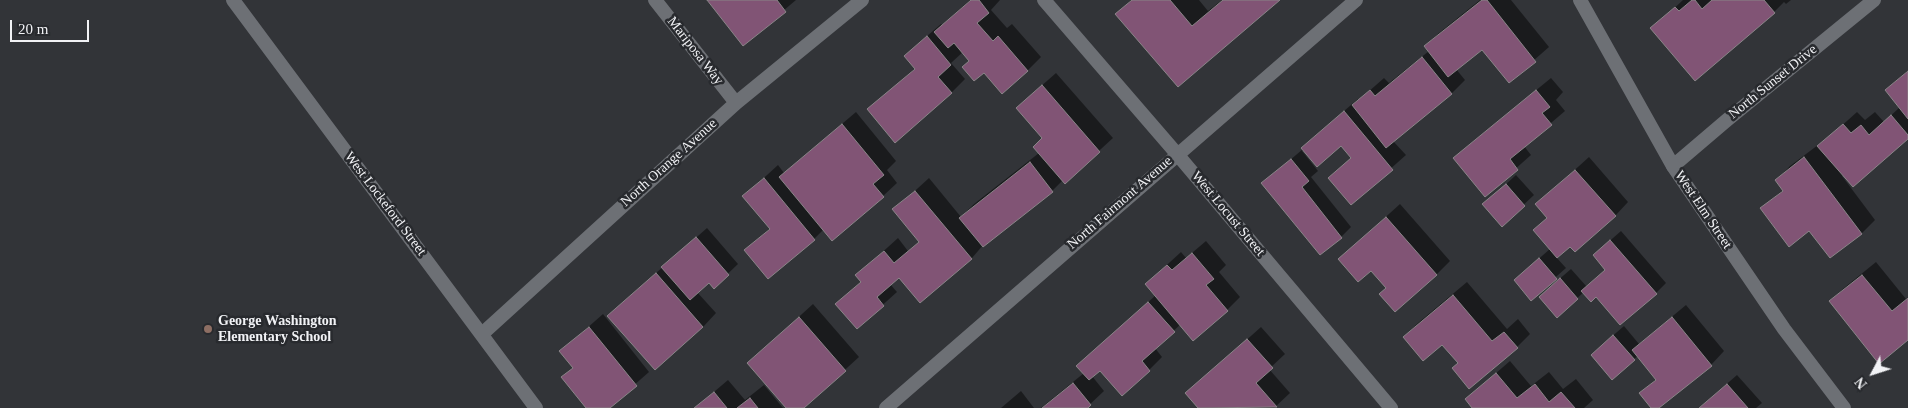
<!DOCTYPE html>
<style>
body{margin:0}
#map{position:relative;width:1908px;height:408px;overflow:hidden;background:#323438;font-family:"Times New Roman",serif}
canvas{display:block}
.north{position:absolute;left:1848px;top:348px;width:50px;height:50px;-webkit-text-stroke:4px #282a2e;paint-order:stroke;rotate:230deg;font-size:14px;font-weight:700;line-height:20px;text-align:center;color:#f1f2f5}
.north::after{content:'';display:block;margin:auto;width:18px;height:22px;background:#f1f2f5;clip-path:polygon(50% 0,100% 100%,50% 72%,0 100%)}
.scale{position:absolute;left:10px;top:20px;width:79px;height:22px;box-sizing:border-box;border:2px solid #f1f2f5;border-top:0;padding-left:6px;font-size:15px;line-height:18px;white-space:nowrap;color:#f1f2f5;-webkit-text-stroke:4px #282a2e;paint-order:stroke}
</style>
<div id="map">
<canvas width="1908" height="408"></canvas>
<div class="north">N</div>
<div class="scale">20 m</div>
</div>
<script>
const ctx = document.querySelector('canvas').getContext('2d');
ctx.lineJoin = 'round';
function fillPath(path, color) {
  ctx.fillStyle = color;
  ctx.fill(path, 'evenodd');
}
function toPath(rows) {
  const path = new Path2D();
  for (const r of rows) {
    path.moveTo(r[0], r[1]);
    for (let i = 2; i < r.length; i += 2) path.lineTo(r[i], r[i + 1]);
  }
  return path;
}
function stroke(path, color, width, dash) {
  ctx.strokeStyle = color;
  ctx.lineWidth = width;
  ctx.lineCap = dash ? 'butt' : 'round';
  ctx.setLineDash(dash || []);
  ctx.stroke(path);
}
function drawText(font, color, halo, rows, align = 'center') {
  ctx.font = font + ' "Times New Roman",serif';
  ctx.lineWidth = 5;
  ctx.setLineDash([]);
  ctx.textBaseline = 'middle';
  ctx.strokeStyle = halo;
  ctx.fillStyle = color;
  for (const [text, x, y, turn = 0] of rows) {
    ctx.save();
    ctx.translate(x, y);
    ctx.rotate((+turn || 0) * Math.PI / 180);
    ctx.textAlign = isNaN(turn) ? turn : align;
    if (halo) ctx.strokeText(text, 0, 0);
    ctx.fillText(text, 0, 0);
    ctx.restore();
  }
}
fillPath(toPath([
 [709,0,796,0,744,44],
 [970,0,1000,0,991,10,1007,28,1012,24,1041,57,1027,71,984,71,971,60,963,52,951,63,965,79,951,93,869,110,915,68,905,56,919,43,941,24,942,25],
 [1131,0,1199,0,1208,11,1222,0,1278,0,1178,85,1117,14],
 [1480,0,1511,0,1549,47,1509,82,1483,48,1456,69,1465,80,1452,93,1393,141,1406,155,1352,203,1352,157,1341,145,1302,151,1318,171,1311,177,1351,227,1341,237,1263,183,1303,149,1316,135,1358,99,1359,100,1384,78,1389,83,1429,51,1425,46,1439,33],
 [1683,0,1791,0,1786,4,1784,2,1774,12,1652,29],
 [1908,70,1908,137,1842,176,1875,220,1862,233,1830,257,1810,229,1762,208,1784,189,1777,180,1790,166,1818,145,1819,146,1857,112,1865,120,1875,112,1884,122,1900,107,1886,90],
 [1056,73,1113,138,1065,182,1063,180,1052,191,984,244,972,258,920,302,899,276,890,284,897,292,857,328,837,304,862,281,857,275,898,238,908,251,920,241,894,210,929,178,961,217,974,204,1039,153,1044,137,1031,95],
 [1551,78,1563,92,1556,100,1565,111,1524,146,1531,155,1486,195,1455,158,1469,145],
 [856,112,896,161,887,170,897,183,883,196,824,229,814,239,746,250,770,228,744,196,778,165,784,173],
 [1589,157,1628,202,1615,216,1570,245,1556,257,1566,268,1531,299,1525,271,1551,248,1535,230,1548,217,1537,204],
 [1516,175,1534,195,1502,225,1494,195],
 [1400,204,1450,261,1436,275,1371,269,1339,259],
 [707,228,738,264,714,287,709,281,697,292,716,313,703,327,622,303],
 [1621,231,1666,283,1656,293,1597,295,1584,292,1557,316,1550,287,1571,269,1587,287,1606,269,1605,245],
 [1206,241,1226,265,1219,272,1240,297,1227,310,1181,324,1155,348,1162,357,1149,370,1100,369,1092,376,1104,391,1086,408,1041,408,1084,373,1078,366,1156,295,1146,284,1181,252,1186,258],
 [1876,262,1906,299,1908,297,1908,338,1830,301,1844,288],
 [1467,282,1507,329,1518,319,1530,334,1517,347,1442,343,1404,337,1418,323],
 [813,304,859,357,803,408,788,408,748,363],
 [1686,305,1724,351,1711,365,1657,408,1653,408,1641,393,1656,379,1638,356,1634,359,1602,345,1624,326,1639,344],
 [603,314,649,372,608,408,588,408,563,377,574,367,561,351],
 [1261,327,1285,354,1269,369,1290,393,1274,408,1199,408,1187,393],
 [1510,361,1531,386,1549,372,1563,389,1576,379,1593,400,1584,408,1474,408,1466,399],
 [1737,375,1762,403,1756,408,1699,408],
 [728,380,745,400,764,385,783,408,695,408],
 [1021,391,1034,408,1001,408]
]), '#0007');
const building = toPath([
 [707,0,777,0,786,12,743,46,707,0],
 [971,0,979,0,989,13,977,23,993,41,998,36,1028,71,1002,94,984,73,974,81,962,67,969,61,954,43,948,48,934,32,971,0],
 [1132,0,1170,0,1192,26,1223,0,1280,0,1178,87,1115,14,1132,0],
 [1482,0,1487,0,1536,62,1509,83,1482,50,1448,77,1424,46,1482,0],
 [1692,0,1695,0,1702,9,1712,0,1764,0,1775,13,1695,81,1650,28,1675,7,1679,11,1692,0],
 [927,36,951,65,938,77,952,93,895,143,867,109,915,69,904,56,927,36],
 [1422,57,1452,94,1386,148,1352,105,1370,90,1375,96,1422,57],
 [1908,71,1908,119,1885,90,1908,71],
 [1042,85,1100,152,1065,184,1033,147,1042,138,1016,108,1042,85],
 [1536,90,1550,107,1542,113,1552,125,1510,159,1518,170,1485,197,1453,158,1536,90],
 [1344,111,1393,170,1351,205,1328,178,1351,158,1341,146,1317,167,1301,148,1344,111],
 [1891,115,1908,135,1908,139,1853,187,1817,146,1843,124,1851,133,1861,125,1869,135,1891,115],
 [842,124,884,175,873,184,884,197,832,241,779,177,842,124],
 [1804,157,1862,234,1830,258,1809,231,1789,247,1760,208,1783,191,1775,180,1804,157],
 [1291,159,1309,181,1302,187,1342,238,1320,255,1261,183,1291,159],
 [1030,162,1053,192,983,247,959,218,1030,162],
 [1575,170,1616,216,1575,252,1570,247,1557,258,1533,230,1547,218,1535,204,1575,170],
 [764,178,815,240,768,279,744,250,770,229,742,196,764,178],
 [1506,184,1525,206,1502,227,1482,204,1506,184],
 [915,191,972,259,920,303,899,278,877,297,884,306,857,329,835,304,861,282,855,275,884,251,894,263,919,242,892,209,915,191],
 [1386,217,1437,275,1395,312,1379,294,1386,288,1371,271,1358,282,1338,259,1386,217],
 [696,237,729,275,714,289,709,283,690,300,661,267,696,237],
 [1610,240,1657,294,1620,325,1596,297,1591,302,1581,291,1605,270,1593,255,1610,240],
 [1192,253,1214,279,1206,285,1228,311,1193,341,1145,284,1167,265,1172,270,1192,253],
 [1539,258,1557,279,1531,301,1514,280,1539,258],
 [656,273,703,327,655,370,607,316,656,273],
 [1862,275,1892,311,1908,298,1908,340,1879,364,1829,301,1862,275],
 [1560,278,1578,299,1557,318,1539,297,1560,278],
 [1453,295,1492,341,1504,332,1518,348,1469,389,1452,368,1458,363,1442,345,1423,361,1403,337,1453,295],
 [1148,302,1175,332,1142,361,1150,371,1122,396,1100,371,1089,380,1076,366,1148,302],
 [799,317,846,371,804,408,786,408,747,363,799,317],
 [1672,317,1712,366,1659,408,1651,408,1639,393,1656,380,1632,350,1672,317],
 [589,327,637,386,610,408,586,408,561,377,573,368,559,351,589,327],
 [1613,335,1635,360,1612,380,1591,355,1613,335],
 [1247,339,1273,368,1256,383,1277,407,1198,408,1185,393,1247,339],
 [1496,373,1517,398,1535,384,1549,402,1561,392,1575,408,1472,408,1465,399,1496,373],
 [1073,383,1091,405,1088,408,1042,408,1073,383],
 [1727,384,1748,408,1699,408,1727,384],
 [714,392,727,408,694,408,714,392],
 [750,398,758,408,737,408,750,398]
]);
fillPath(building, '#815475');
stroke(building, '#8a8588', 1);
stroke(toPath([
 [655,0,736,103],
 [1044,0,1177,154,1391,408],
 [1673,166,1727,120,1874,0],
 [482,334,736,103,862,0],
 [886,408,1356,0]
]), '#6d7075', 14);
stroke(toPath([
 [233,0,536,408],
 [1580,0,1673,166,1784,329,1844,408]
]), '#6d7075', 14);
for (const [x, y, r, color] of [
 [208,329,5,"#8d6e63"]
]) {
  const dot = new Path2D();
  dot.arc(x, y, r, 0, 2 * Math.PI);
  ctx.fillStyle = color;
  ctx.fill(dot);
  stroke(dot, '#282a2e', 2);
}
drawText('14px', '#f1f2f5', '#282a2e', [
 ["Mariposa Way",695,51,52],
 ["North Sunset Drive",1773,82,-39],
 ["North Orange Avenue",669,163,-42],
 ["North Fairmont Avenue",1120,203,-41],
 ["West Lockeford Street",385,204,53],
 ["West Elm Street",1703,210,56],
 ["West Locust Street",1228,214,50]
]);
drawText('bold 14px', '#f1f2f5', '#282a2e', [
 ["George Washington",218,321],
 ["Elementary School",218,337]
], 'left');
</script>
